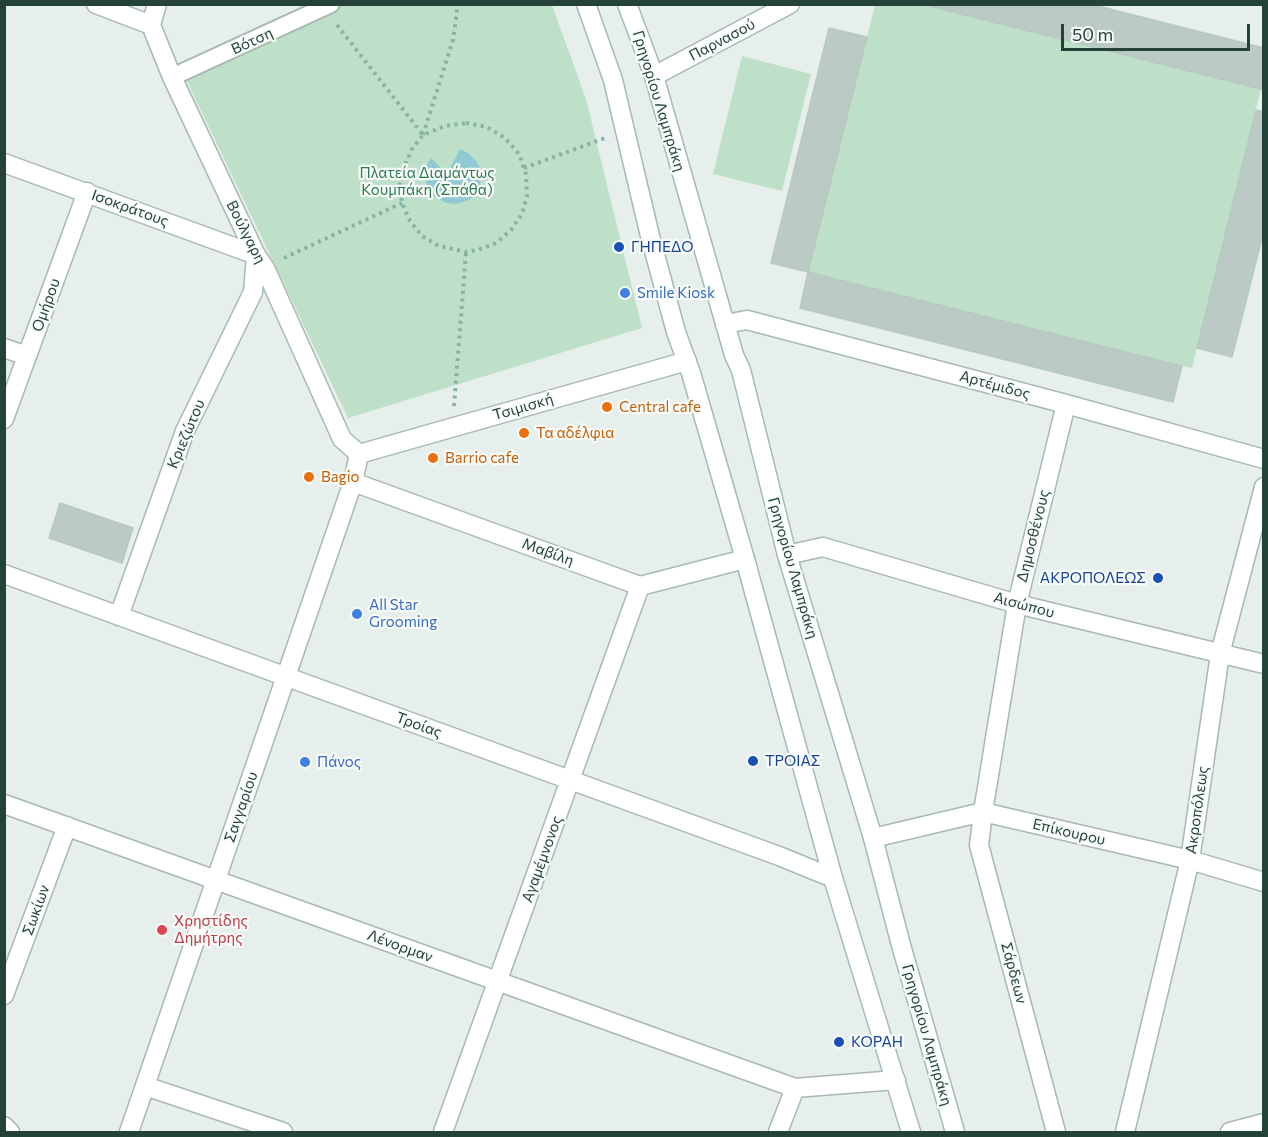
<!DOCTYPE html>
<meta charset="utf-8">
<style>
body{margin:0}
#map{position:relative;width:1268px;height:1137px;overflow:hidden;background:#e6efeb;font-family:Commissioner,sans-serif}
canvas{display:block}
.frame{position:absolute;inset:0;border:6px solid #24423a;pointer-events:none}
.scale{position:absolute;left:1061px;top:24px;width:189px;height:27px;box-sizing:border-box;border:3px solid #24423a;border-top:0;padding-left:8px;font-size:18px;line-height:21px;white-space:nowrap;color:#24423a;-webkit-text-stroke:4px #f7fbf9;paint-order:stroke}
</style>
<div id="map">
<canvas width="1268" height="1137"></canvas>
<div class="frame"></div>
<div class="scale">50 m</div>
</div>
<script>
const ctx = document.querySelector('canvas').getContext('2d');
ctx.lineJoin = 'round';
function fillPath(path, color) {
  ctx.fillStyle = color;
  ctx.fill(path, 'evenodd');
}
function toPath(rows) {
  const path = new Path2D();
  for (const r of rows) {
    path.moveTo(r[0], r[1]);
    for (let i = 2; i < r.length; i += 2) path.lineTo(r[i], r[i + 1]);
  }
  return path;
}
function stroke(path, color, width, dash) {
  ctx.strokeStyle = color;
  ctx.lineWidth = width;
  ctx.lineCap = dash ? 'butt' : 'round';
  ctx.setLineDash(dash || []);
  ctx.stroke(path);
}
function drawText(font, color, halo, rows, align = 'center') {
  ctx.font = font + ' Commissioner,sans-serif';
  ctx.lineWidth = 4.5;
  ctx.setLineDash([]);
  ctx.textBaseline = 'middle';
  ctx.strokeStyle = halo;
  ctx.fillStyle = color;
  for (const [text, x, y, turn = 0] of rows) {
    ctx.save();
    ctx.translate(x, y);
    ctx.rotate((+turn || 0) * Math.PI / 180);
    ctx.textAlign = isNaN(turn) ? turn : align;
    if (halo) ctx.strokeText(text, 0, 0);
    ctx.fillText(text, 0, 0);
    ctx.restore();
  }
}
fillPath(toPath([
 [341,5,552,5,586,99,642,328,348,418,182,71],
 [875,5,925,5,1261,89,1192,368,808,272],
 [742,56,811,74,782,191,713,174]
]), '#bfe0c8');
fillPath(toPath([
 [460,149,468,153,477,162,481,170,480,185,476,194,469,200,456,204,446,203,433,195,428,188,425,178,426,166,431,158,447,174]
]), '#8ec9d4');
const building = toPath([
 [1090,4,1264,48,1264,79,1261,89,925,5,1090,4],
 [829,28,867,37,808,272,771,263,829,28],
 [1256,110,1264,112,1264,230,1232,357,1197,348,1256,110],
 [808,272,1182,366,1173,402,800,308,808,272],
 [60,503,133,528,122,563,49,538,60,503]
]);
fillPath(building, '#bbcac4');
stroke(building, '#b8c9c2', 1.5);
const pedestrian = toPath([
 [172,77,331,4]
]);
const minor = toPath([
 [96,4,151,25],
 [151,25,157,4],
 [654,76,790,4],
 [4,163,256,255,253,292,185,431,119,616],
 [725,324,747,320,1066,404,1264,459],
 [4,348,27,356],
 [4,419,87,192],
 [359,454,687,361],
 [353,482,640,586,745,559],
 [787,555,823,547,1017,604,1264,664],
 [4,574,779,856,833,878],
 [4,804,795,1088],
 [873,838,983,812,1190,860,1264,882],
 [4,995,67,826],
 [145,1086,283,1132],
 [129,1132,353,482,359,454,342,439,265,268,256,255,172,77,151,25],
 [443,1132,640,586],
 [778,1132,795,1088,896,1080],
 [1056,1132,979,845,983,812,1017,604,1066,404],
 [1125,1132,1190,860,1220,654,1264,487],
 [1230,1132,1264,1123]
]);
const tertiary = toPath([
 [4,1126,10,1132]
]);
const secondary = toPath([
 [586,4,613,80,650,236,676,332,691,373,745,559,833,878,911,1132],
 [627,4,654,76,734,355,741,370,787,555,873,838,901,945,955,1132]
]);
stroke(pedestrian, '#a8b8b2', 20);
stroke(minor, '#a8b8b2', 21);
stroke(tertiary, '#a8b8b2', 21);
stroke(secondary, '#a4bbb3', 21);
stroke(toPath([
 [337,25,423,135],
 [466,123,487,127,505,138,519,154,526,174,527,196,522,214,511,230,496,243,478,250,466,252,439,246,422,236,410,221,402,203,400,184,405,165,412,149,423,135,445,126,466,123],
 [423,135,453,40,458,4],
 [524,168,605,138],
 [284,258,402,203],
 [454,406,466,252]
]), '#86b3a5', 4, [3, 4.5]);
stroke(pedestrian, '#fff', 16);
stroke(minor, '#fff', 18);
stroke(tertiary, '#fff', 18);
stroke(secondary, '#fff', 18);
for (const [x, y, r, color] of [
 [619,247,6,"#1a4fb4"],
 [625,293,6,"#3f7fe0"],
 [607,407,6,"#e8710a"],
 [524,433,6,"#e8710a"],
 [433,458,6,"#e8710a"],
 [309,477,6,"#e8710a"],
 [1158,578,6,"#1a4fb4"],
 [357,614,6,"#3f7fe0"],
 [753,761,6,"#1a4fb4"],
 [305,762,6,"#3f7fe0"],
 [162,930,6,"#e0444e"],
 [839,1042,6,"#1a4fb4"]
]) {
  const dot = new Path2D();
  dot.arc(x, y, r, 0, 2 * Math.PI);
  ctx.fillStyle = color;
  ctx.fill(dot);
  stroke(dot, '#f7fbf9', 2);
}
drawText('15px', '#24423a', '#f7fbf9', [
 ["Παρνασού",722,40,-28],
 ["Βότση",252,41,-25],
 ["Γρηγορίου Λαμπράκη",659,101,73],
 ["Ισοκράτους",130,208,20],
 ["Βούλγαρη",246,232,63],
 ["Ομήρου",46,305,-70],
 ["Αρτέμιδος",995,385,15],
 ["Τσιμισκή",523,407,-16],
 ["Κριεζώτου",186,434,-67],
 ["Δημοσθένους",1033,536,-76],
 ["Μαβίλη",548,552,20],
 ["Γρηγορίου Λαμπράκη",793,568,74],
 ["Αισώπου",1024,605,15],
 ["Τροίας",419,725,20],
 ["Σαγγαρίου",241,807,-71],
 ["Ακροπόλεως",1197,810,-82],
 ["Επίκουρου",1069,832,13],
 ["Αγαμέμνονος",542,859,-70],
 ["Σωκίων",36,910,-70],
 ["Λένορμαν",400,946,20],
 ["Σάρδεων",1014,973,75],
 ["Γρηγορίου Λαμπράκη",927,1035,74]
]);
drawText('15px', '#2d7a4b', '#f7fbf9', [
 ["Πλατεία Διαμάντως",427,173],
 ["Κουμπάκη (Σπάθα)",427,190]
]);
drawText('15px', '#164399', '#f7fbf9', [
 ["ΓΗΠΕΔΟ",631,247],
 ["ΑΚΡΟΠΟΛΕΩΣ",1146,578,"right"],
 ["ΤΡΟΙΑΣ",765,761],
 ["ΚΟΡΑΗ",851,1042]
], 'left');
drawText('15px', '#366cbe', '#f7fbf9', [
 ["Smile Kiosk",637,293],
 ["All Star",369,605],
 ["Grooming",369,622],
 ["Πάνος",317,762]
], 'left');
drawText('15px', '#c56008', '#f7fbf9', [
 ["Central cafe",619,407],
 ["Τα αδέλφια",536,433],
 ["Barrio cafe",445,458],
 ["Bagio",321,477]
], 'left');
drawText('15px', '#be3a42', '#f7fbf9', [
 ["Χρηστίδης",174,921],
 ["Δημήτρης",174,938]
], 'left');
</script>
